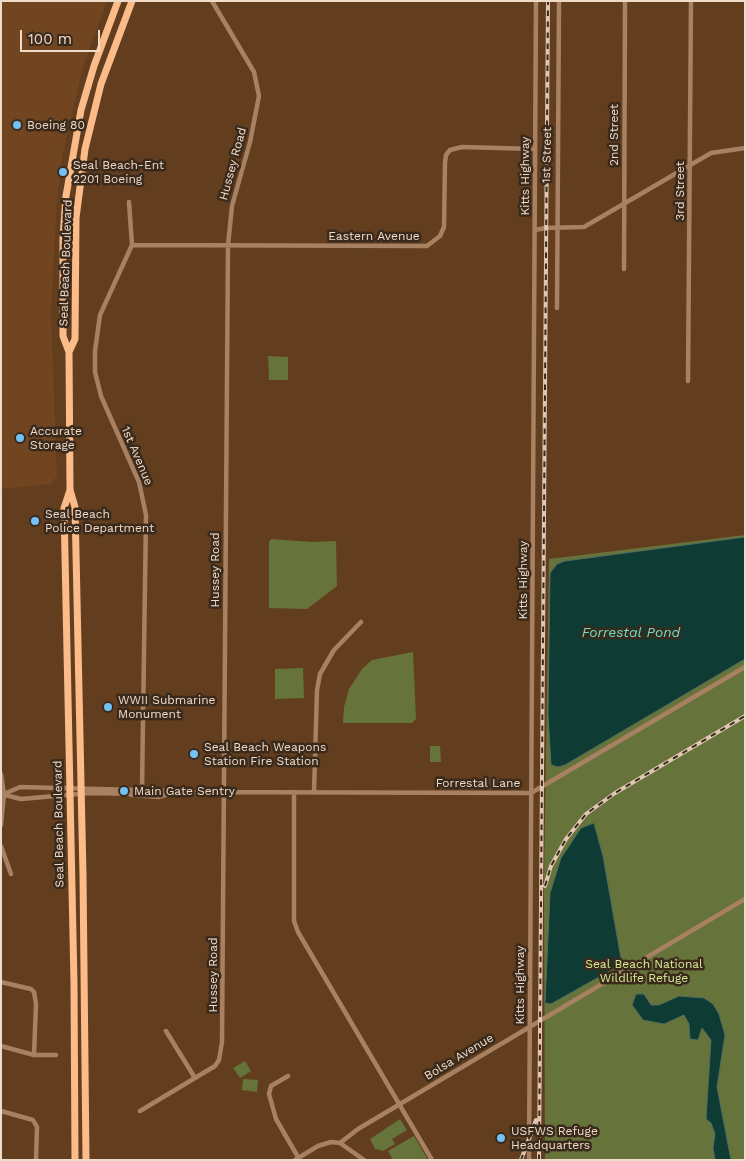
<!DOCTYPE html>
<style>
body{margin:0}
#map{position:relative;width:746px;height:1161px;overflow:hidden;background:#623e1f;font-family:"Work Sans",sans-serif}
canvas{display:block}
.frame{position:absolute;inset:0;border:2px solid #f0dac8;pointer-events:none}
.scale{position:absolute;left:20px;top:30px;width:80px;height:22px;box-sizing:border-box;border:2px solid #f0dac8;border-top:0;padding-left:6px;font-size:15px;line-height:18px;white-space:nowrap;color:#f0dac8;-webkit-text-stroke:4px #3a2a1c;paint-order:stroke}
</style>
<div id="map">
<canvas width="746" height="1161"></canvas>
<div class="frame"></div>
<div class="scale">100 m</div>
</div>
<script>
const ctx = document.querySelector('canvas').getContext('2d');
ctx.lineJoin = 'round';
function fillPath(path, color) {
  ctx.fillStyle = color;
  ctx.fill(path, 'evenodd');
}
function toPath(rows) {
  const path = new Path2D();
  for (const r of rows) {
    path.moveTo(r[0], r[1]);
    for (let i = 2; i < r.length; i += 2) path.lineTo(r[i], r[i + 1]);
  }
  return path;
}
function stroke(path, color, width, dash) {
  ctx.strokeStyle = color;
  ctx.lineWidth = width;
  ctx.lineCap = dash ? 'butt' : 'round';
  ctx.setLineDash(dash || []);
  ctx.stroke(path);
}
function drawText(font, color, halo, rows, align = 'center') {
  ctx.font = font + ' "Work Sans",sans-serif';
  ctx.lineWidth = 5;
  ctx.setLineDash([]);
  ctx.textBaseline = 'middle';
  ctx.strokeStyle = halo;
  ctx.fillStyle = color;
  for (const [text, x, y, turn = 0] of rows) {
    ctx.save();
    ctx.translate(x, y);
    ctx.rotate((+turn || 0) * Math.PI / 180);
    ctx.textAlign = isNaN(turn) ? turn : align;
    if (halo) ctx.strokeText(text, 0, 0);
    ctx.fillText(text, 0, 0);
    ctx.restore();
  }
}
fillPath(toPath([
 [1,1,107,1,83,67,63,153,57,198,51,312,57,476,51,484,1,489]
]), '#704520');
fillPath(toPath([
 [268,356,288,357,288,380,269,380],
 [745,535,745,1160,545,1160,544,881,549,559],
 [271,539,312,542,336,541,337,586,307,609,269,608,269,542],
 [413,652,416,719,412,723,343,723,344,707,349,689,362,669,372,660],
 [303,668,304,698,275,699,275,669],
 [430,746,440,746,441,762,430,762],
 [245,1061,251,1071,240,1078,233,1068],
 [243,1079,258,1080,257,1092,242,1090],
 [400,1119,407,1130,392,1139,395,1144,383,1151,375,1149,370,1139],
 [414,1136,428,1160,388,1160,392,1158,388,1151]
]), '#66733a');
const water = toPath([
 [745,537,745,659,565,765,558,767,551,765,548,715,550,573,557,564,565,561,745,537],
 [594,823,603,856,622,964,551,1004,545,1003,550,893,561,858,581,828,594,823],
 [636,994,644,994,651,1005,659,1005,679,996,704,998,713,1004,719,1014,725,1035,717,1087,731,1160,715,1160,713,1148,715,1134,711,1123,706,1119,711,1040,702,1028,698,1040,690,1039,689,1024,684,1015,664,1024,643,1020,632,1005,636,994]
]);
fillPath(water, '#0e3c34');
stroke(water, '#526b60', 1);
stroke(toPath([
 [129,202,132,245,100,315,95,351,95,372,101,396,139,482,146,515,142,789],
 [535,230,545,228,584,227,711,153,745,148],
 [132,245,427,246,440,236,444,227,445,163,446,155,450,150,462,147,535,149],
 [624,269,625,1],
 [557,308,559,1],
 [688,381,691,1],
 [1,774,4,794,1,825],
 [294,792,294,921,298,932,432,1160],
 [314,792,317,690,320,674,334,650,361,622],
 [1,794,21,799,90,793,138,794,177,792,531,793,745,667],
 [4,794,20,787,176,791],
 [131,795,159,797,168,794],
 [1,846,11,874],
 [1,982,31,989,34,992,36,1004,34,1055],
 [166,1031,195,1078],
 [1,1046,34,1055,56,1055],
 [288,1076,271,1086,269,1094,276,1119,298,1157],
 [1,1111,33,1120,37,1127,36,1160],
 [140,1111,215,1066,219,1060,222,1042,228,245,232,206,250,142,259,96,254,72,212,1],
 [340,1143,358,1129,745,899],
 [295,1160,318,1146,331,1142,340,1143,364,1160],
 [529,1160,536,1]
]), '#a88163', 4.5);
stroke(toPath([
 [69,352,75,339,76,218,85,149,101,84,132,1],
 [70,490,64,508,74,983,75,1160],
 [86,1160,83,875,75,507,70,490,69,352,63,336,63,238,66,196,81,110,94,66,118,1]
]), '#fbbc8a', 7);
const rail = toPath([
 [545,886,551,866,566,839,586,814,615,793,745,716],
 [521,1160,536,1120],
 [539,1160,548,1]
]);
stroke(rail, '#dfc7b4', 4);
stroke(rail, '#3a2a1c', 2, [5.5]);
for (const [x, y, r, color] of [
 [17,125,5,"#73c1f5"],
 [63,172,5,"#73c1f5"],
 [20,438,5,"#73c1f5"],
 [35,521,5,"#73c1f5"],
 [108,707,5,"#73c1f5"],
 [194,754,5,"#73c1f5"],
 [124,791,5,"#73c1f5"],
 [501,1138,5,"#73c1f5"]
]) {
  const dot = new Path2D();
  dot.arc(x, y, r, 0, 2 * Math.PI);
  ctx.fillStyle = color;
  ctx.fill(dot);
  stroke(dot, '#3a2a1c', 2);
}
drawText('12px', '#f0dac8', '#3a2a1c', [
 ["Boeing 80",27,125],
 ["Seal Beach-Ent",73,165],
 ["2201 Boeing",73,179],
 ["Accurate",30,431],
 ["Storage",30,445],
 ["Seal Beach",45,514],
 ["Police Department",45,528],
 ["WWII Submarine",118,700],
 ["Monument",118,714],
 ["Seal Beach Weapons",204,747],
 ["Station Fire Station",204,761],
 ["Main Gate Sentry",134,791],
 ["USFWS Refuge",511,1131],
 ["Headquarters",511,1145]
], 'left');
drawText('12px', '#f0dac8', '#3a2a1c', [
 ["2nd Street",614,135,-90],
 ["1st Street",547,155,-89],
 ["Hussey Road",233,164,-75],
 ["Kitts Highway",525,176,-90],
 ["3rd Street",680,191,-90],
 ["Eastern Avenue",374,236],
 ["Seal Beach Boulevard",66,263,-88],
 ["1st Avenue",137,456,67],
 ["Hussey Road",215,570,-90],
 ["Kitts Highway",523,580,-90],
 ["Forrestal Lane",478,783],
 ["Seal Beach Boulevard",59,824,-91],
 ["Hussey Road",213,975,-90],
 ["Kitts Highway",520,985,-90],
 ["Bolsa Avenue",459,1057,-31]
]);
drawText('12px', '#d8ed96', '#3a2a1c', [
 ["Seal Beach National",644,964],
 ["Wildlife Refuge",644,978]
]);
drawText('italic 14px', '#68e1cb', '#3a2a1c', [
 ["Forrestal Pond",631,633]
]);
</script>
